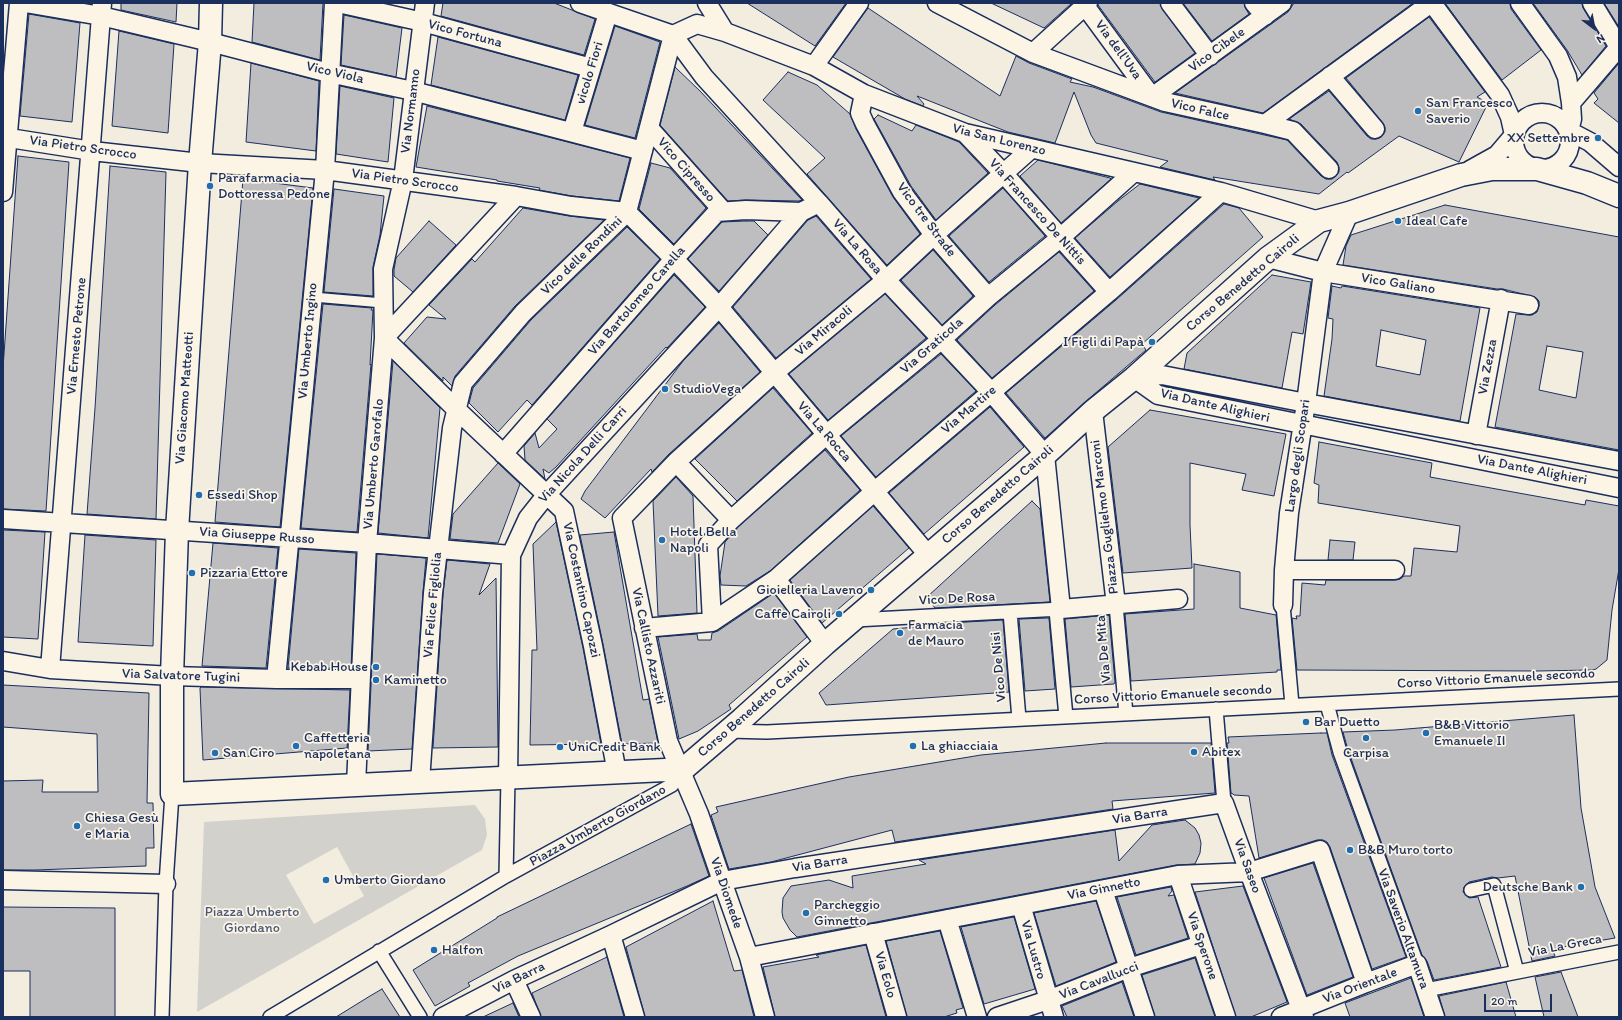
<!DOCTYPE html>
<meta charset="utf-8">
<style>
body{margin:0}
#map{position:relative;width:1622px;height:1020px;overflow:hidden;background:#f3ede0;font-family:Itim,sans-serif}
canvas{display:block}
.frame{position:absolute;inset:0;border:4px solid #1b2f5e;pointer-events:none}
.north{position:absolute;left:1574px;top:8px;width:40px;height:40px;-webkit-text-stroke:3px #fcf5e5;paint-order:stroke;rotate:148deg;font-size:11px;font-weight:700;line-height:16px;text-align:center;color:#1b2f5e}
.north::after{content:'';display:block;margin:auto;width:14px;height:18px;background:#1b2f5e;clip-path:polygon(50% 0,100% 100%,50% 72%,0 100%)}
.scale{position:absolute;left:1484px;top:994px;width:68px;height:18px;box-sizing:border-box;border:2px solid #1b2f5e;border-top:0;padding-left:5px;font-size:12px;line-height:14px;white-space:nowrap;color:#1b2f5e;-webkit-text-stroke:3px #fcf5e5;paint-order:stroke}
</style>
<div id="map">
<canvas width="1622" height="1020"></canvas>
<div class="frame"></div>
<div class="north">N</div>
<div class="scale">20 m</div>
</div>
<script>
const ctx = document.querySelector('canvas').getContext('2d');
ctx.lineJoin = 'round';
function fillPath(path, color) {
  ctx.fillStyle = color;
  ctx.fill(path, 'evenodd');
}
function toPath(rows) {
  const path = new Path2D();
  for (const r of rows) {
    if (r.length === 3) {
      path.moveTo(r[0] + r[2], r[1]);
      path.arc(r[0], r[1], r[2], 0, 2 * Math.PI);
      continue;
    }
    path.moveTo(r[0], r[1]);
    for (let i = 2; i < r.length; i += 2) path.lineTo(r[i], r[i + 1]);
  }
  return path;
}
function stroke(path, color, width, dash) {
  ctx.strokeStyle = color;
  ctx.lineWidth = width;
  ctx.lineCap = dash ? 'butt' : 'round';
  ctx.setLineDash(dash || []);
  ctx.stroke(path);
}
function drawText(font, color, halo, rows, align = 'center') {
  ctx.font = font + ' Itim,sans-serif';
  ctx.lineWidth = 3.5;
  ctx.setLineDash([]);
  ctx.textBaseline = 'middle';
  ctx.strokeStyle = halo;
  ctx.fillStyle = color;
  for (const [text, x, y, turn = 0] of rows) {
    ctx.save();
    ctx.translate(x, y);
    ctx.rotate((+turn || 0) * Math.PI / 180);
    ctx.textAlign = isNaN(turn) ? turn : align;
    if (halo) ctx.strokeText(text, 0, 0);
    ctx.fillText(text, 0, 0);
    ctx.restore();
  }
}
fillPath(toPath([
 [475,805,485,819,487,835,482,850,197,1012,204,822],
 [337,847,364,896,314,924,286,875]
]), '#d3d1cc');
const building = toPath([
 [121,3,177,3,176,22,121,10,121,3],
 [254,3,323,3,320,60,252,42,254,3],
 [443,3,554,3,595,19,584,55,441,16,443,3],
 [747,3,846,3,815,46,747,3],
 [991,3,1072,3,1044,28,991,3],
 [1098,3,1160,3,1162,9,1195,53,1155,82,1098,5,1098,3],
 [1183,3,1244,3,1246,9,1249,14,1212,41,1183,3],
 [1294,3,1413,3,1263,113,1175,93,1288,12,1294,3],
 [1445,3,1510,3,1511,9,1541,50,1502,80,1445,3],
 [1533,3,1582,3,1583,8,1606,46,1582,75,1567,50,1533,3],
 [1604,3,1619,3,1619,27,1604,3],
 [868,8,1000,96,1016,56,1029,63,1072,79,1070,82,1093,87,1161,112,1287,140,1321,176,1326,179,1332,179,1336,176,1339,172,1339,167,1337,162,1301,124,1289,119,1329,91,1367,136,1371,139,1376,139,1381,137,1385,132,1385,127,1383,123,1346,78,1429,17,1485,92,1477,97,1488,103,1459,162,1399,136,1348,173,1347,172,1319,194,1213,177,1215,180,1160,167,1168,161,1096,143,1091,135,1074,92,1055,143,1008,132,917,96,924,104,923,106,905,99,833,57,868,8],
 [29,14,80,23,72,122,20,116,29,14],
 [344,15,402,28,396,77,341,65,344,15],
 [615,26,660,42,635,138,585,125,615,26],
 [119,31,174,44,168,133,112,126,119,31],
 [438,37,578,75,565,120,431,85,438,37],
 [251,63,319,81,316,151,246,142,251,63],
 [1619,63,1619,123,1594,103,1598,99,1594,93,1619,63],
 [675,67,700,91,802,200,799,201,746,200,728,201,660,125,675,67],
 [788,72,817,85,850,114,856,129,893,197,920,234,887,265,807,174,825,158,763,100,788,72],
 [340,86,394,98,388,162,336,154,340,86],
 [427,106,630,158,619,201,572,196,539,190,540,188,497,181,497,180,416,167,427,106],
 [878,115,912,131,916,125,959,142,988,173,936,220,911,186,874,119,878,115],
 [18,156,69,162,46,511,3,509,3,368,18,156],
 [1038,160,1110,178,1111,179,1061,223,1020,176,1038,160],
 [651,163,670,168,706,208,674,244,639,209,651,163],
 [110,166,166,172,156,519,87,514,95,408,110,166],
 [243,179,313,188,280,527,215,522,243,179],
 [1140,184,1199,198,1110,277,1075,238,1118,201,1140,184],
 [1003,188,1045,236,989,282,949,236,1003,188],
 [334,189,384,196,380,235,373,267,373,296,324,292,334,189],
 [1224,204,1239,208,1263,237,1142,344,1146,350,1085,402,1045,438,1006,393,1116,300,1224,204],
 [1445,205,1619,237,1619,450,1495,427,1516,314,1528,315,1532,315,1537,312,1539,306,1539,301,1535,297,1503,289,1497,289,1343,265,1346,246,1351,235,1445,205],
 [1547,346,1583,352,1576,398,1539,390,1547,346],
 [523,208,569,216,604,220,515,306,455,376,452,386,443,377,443,381,404,343,427,317,446,319,429,305,472,259,475,262,523,208],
 [816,216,871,279,776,358,733,307,808,220,816,216],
 [429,221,456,245,413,292,394,276,394,270,396,258,429,221],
 [746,221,754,221,768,235,719,291,688,259,722,222,746,221],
 [627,227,660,259,532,405,527,400,498,432,469,403,473,388,531,320,627,227],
 [933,250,973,296,942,325,901,280,933,250],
 [1059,252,1094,291,992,378,957,340,995,305,1059,252],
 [674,275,705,307,667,348,666,347,556,467,549,473,543,469,545,479,525,460,524,446,535,433,539,448,557,429,547,419,674,275],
 [1272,275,1311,282,1303,334,1292,332,1282,388,1184,369,1187,353,1272,275],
 [1332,286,1341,288,1342,286,1480,308,1460,421,1324,396,1332,339,1333,319,1328,318,1332,286],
 [1381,330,1426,340,1420,375,1376,366,1381,330],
 [885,294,926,338,828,420,789,374,885,294],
 [323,304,372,308,371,310,373,310,370,365,371,364,357,532,301,528,323,304],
 [719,323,760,372,669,454,652,472,651,469,605,518,581,499,585,491,683,361,719,323],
 [941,354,976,391,876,477,841,436,941,354],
 [393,361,440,408,428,538,378,533,393,361],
 [773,388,812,433,737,501,695,459,773,388],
 [990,407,1024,447,924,534,889,493,990,407],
 [1150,410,1286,434,1274,496,1242,490,1246,474,1190,463,1190,525,1192,568,1123,573,1108,447,1150,410],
 [1319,442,1432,463,1430,477,1585,505,1586,500,1619,506,1619,569,1612,610,1607,660,1596,669,1593,670,1537,671,1297,670,1292,618,1297,619,1296,616,1300,616,1302,583,1325,585,1326,580,1395,580,1400,579,1404,576,1411,576,1414,548,1457,552,1460,526,1318,503,1319,485,1314,483,1319,442],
 [825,450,860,490,770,571,746,586,721,585,720,576,725,542,738,527,825,450],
 [498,463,520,484,498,543,450,539,453,514,498,463],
 [676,477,693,496,697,613,658,616,653,501,676,477],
 [1032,501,1040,509,1050,602,935,608,927,597,1032,501],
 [873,506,909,548,822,623,790,580,873,506],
 [556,522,583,648,601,744,530,745,532,650,537,650,533,544,556,522],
 [3,530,45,532,38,639,3,637,3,530],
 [614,532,643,700,649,699,658,743,622,744,603,644,580,535,614,532],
 [85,535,156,540,153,646,78,642,85,535],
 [1330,540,1355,542,1353,560,1328,560,1330,540],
 [213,543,278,548,266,668,202,666,213,543],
 [299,549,356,553,351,668,288,668,299,549],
 [377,554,426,558,423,592,412,749,368,751,377,554],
 [447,560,490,564,479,595,496,578,498,747,433,748,443,594,447,560],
 [1194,564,1240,572,1240,608,1276,615,1281,670,1277,670,1277,672,1131,681,1125,614,1194,609,1194,564],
 [774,593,807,637,729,705,731,709,698,731,679,739,658,637,697,634,698,640,711,640,712,633,718,631,774,593],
 [1109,615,1115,682,1114,684,1071,687,1065,619,1109,615],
 [1049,618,1055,689,1025,691,1019,619,1049,618],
 [1003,620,1009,692,826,705,819,693,893,629,949,624,948,623,1003,620],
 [3,685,149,693,147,803,153,803,154,848,146,848,146,866,35,870,3,870,3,781,43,780,42,792,98,792,97,734,3,727,3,685],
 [201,687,350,690,347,748,203,760,200,688,201,687],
 [1574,715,1581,808,1591,864,1595,887,1615,938,1552,949,1555,956,1532,961,1515,876,1498,878,1492,877,1469,882,1464,887,1463,892,1469,898,1478,897,1501,967,1434,980,1427,961,1422,955,1348,750,1343,732,1395,730,1574,715],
 [1321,733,1327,733,1332,755,1406,957,1372,969,1330,847,1327,842,1323,840,1317,840,1259,858,1249,796,1234,795,1233,794,1231,793,1227,743,1229,743,1228,737,1321,733],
 [1106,743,1211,743,1215,793,1112,801,1113,809,895,842,892,830,771,862,729,869,711,815,718,812,716,807,849,777,981,755,1106,743],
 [1185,820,1195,828,1199,835,1201,843,1200,853,1195,864,1176,865,797,937,790,930,783,918,782,912,783,898,791,886,829,880,853,888,852,876,926,864,919,860,1115,830,1119,861,1152,825,1185,820],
 [691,824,709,876,687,886,518,956,468,983,470,986,435,1006,413,970,497,918,497,917,691,824],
 [1313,863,1353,977,1307,995,1264,878,1313,863],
 [1243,886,1287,1002,1251,1017,1236,1017,1195,892,1243,886],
 [1171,887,1172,891,1168,896,1174,895,1188,938,1136,955,1117,897,1171,887],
 [713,901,734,971,742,970,754,1017,645,1017,626,947,713,901],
 [1096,901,1116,962,1056,986,1034,913,1096,901],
 [3,907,115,908,115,1017,30,1017,30,971,3,971,3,907],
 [1014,917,1035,989,984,1004,961,927,1014,917],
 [940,931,963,1008,956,1010,957,1013,944,1017,907,1017,886,941,940,931],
 [866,945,886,1017,775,1017,763,967,819,957,816,955,866,945],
 [607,957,624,1017,541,1017,532,993,607,957],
 [1195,958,1215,1017,1155,1017,1142,975,1195,958],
 [1561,972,1578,1017,1544,1017,1535,977,1561,972],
 [1411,978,1424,1017,1350,1017,1345,1003,1411,978],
 [1122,982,1134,1017,1067,1017,1062,1006,1122,982],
 [1506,982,1516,1017,1445,1017,1439,996,1506,982],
 [382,989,400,1017,336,1017,370,996,382,989],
 [513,1003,519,1017,483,1017,513,1003]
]);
fillPath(building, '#bebec0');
stroke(building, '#1b2f5e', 1);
const service = toPath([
 [313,297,383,303]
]);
const pedestrian = toPath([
 [1116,605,1126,714],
 [1283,605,1292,705],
 [1056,610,1066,717],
 [1010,612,1019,719],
 [855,620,1061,609],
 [1327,704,1340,752,1417,964],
 [1216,709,1224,803],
 [728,731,767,732,1619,689],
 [506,876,508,778],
 [1471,890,1494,885,1517,972],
 [379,951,420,1017],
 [1426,990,1619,952],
 [162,1017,166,884,172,794],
 [270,1017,506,876,672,785,680,772]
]);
const minor = toPath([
 [25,3,101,16,210,42,329,73,413,91,643,151],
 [338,3,423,22,591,68],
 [580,3,673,35],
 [707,3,725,32,814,66,864,94,965,133,1221,192,1319,221],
 [937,3,1033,53,1165,102,1265,124,1431,3],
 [1083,3,1152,97,1282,3],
 [1170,3,1210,56],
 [1254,3,1265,16],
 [1432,3,1500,95,1510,117,1514,135],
 [1520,3,1558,56,1567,77,1571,103,1572,119,1569,131],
 [673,35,704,77,819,203,886,280,991,392,1045,455,1061,609,1178,599],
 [673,35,697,24,725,32],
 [1033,53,1088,3],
 [814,66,859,3],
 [1330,76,1375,129],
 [864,94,860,113,865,124,902,192,934,235,988,297],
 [1571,103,1619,47,1592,3],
 [1542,141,28],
 [1265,124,1293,131,1329,169],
 [649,128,723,211],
 [1569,131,1590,142,1619,167],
 [572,132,608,13],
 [965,133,1004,174,1109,292],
 [3,137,92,151,200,163,325,170,516,196,571,206,627,212,674,259,719,307,929,556],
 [1470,170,1497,155,1514,135],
 [3,192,19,3],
 [1268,258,1323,272,1529,305],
 [384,338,457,410,564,511,593,646,617,773],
 [384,338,516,196],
 [1134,378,1158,395,1619,488],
 [1134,378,1162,375,1306,403,1619,461],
 [1093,411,1116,605],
 [1476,435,1501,299],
 [503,454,674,259,717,212,746,210,801,212],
 [676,462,731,520,708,545,712,622],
 [3,519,367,543,511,555],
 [731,520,826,435,942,339,988,297,1060,238,1134,172],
 [1284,570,1395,570],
 [776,579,825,644],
 [1283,605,1284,570,1289,513,1306,403,1323,272,1349,213],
 [644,628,712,622,776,579,875,491,1109,292,1221,192],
 [3,661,50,669,172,676,276,679,360,679],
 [50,669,102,3],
 [276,679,325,170,334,3],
 [508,778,511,555,528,518,547,494,719,307,801,212,819,203],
 [420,782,433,593,452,428,463,383,523,313,627,212,673,35],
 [356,785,367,543,384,338,383,269,403,180,425,3],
 [1178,875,1226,1017],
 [3,880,166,884],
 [1103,890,1145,1017],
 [1021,905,1054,1017],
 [947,919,977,1017],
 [873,933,897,1017],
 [611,935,635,1017],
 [749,957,1178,875,1249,872,1320,850,1366,983],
 [514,980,531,1017],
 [443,1017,514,980,611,935,722,881,795,868,1224,803,1249,872,1304,1017],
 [765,1017,749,957,722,881,699,814,668,741,622,518,676,462,774,373,886,280,934,235,1031,149],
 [997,1017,1048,1000,1129,968,1201,945],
 [1281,1017,1366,983,1417,964,1435,1017]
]);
const tertiary = toPath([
 [211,3,210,42,200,163,177,531,172,676,172,794,665,770,680,772,742,719,825,644,1045,455,1093,411,1134,378,1268,258,1319,221,1349,213,1461,175,1492,169,1537,169,1587,183,1619,196]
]);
stroke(service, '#1b2f5e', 12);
stroke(pedestrian, '#1b2f5e', 16);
stroke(minor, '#1b2f5e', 21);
stroke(tertiary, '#1b2f5e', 25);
stroke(service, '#fcf5e5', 9);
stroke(pedestrian, '#fcf5e5', 13);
stroke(minor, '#fcf5e5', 18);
stroke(tertiary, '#fcf5e5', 22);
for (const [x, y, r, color] of [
 [1418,111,4,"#1f6fb2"],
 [1598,138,4,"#1f6fb2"],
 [210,186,4,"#1f6fb2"],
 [1398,221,4,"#1f6fb2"],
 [1152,342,4,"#1f6fb2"],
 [665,389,4,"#1f6fb2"],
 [199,495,4,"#1f6fb2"],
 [662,540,4,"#1f6fb2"],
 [192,573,4,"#1f6fb2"],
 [871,590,4,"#1f6fb2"],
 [839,614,4,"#1f6fb2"],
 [900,633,4,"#1f6fb2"],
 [376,667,4,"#1f6fb2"],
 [376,680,4,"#1f6fb2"],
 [1306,722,4,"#1f6fb2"],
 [1426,733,4,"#1f6fb2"],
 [1366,738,4,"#1f6fb2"],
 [296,746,4,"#1f6fb2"],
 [913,746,4,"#1f6fb2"],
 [560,747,4,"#1f6fb2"],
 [1194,752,4,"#1f6fb2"],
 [215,753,4,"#1f6fb2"],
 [77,826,4,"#1f6fb2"],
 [1350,850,4,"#1f6fb2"],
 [326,880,4,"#1f6fb2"],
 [1581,887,4,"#1f6fb2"],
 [806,913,4,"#1f6fb2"],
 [434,950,4,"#1f6fb2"]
]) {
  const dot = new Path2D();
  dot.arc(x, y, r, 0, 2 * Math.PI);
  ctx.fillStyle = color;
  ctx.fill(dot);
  stroke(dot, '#fcf5e5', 1.5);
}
drawText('14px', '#1b2f5e', '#fcf5e5', [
 ["Vico Fortuna",465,34,15],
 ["Via dell'Uva",1118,50,54],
 ["Vico Cibele",1217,50,-36],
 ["Vico Viola",335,73,13],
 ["vicolo Fiori",590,73,-73],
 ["Vico Falce",1200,110,13],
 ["Via Normanno",411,111,-83],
 ["Via San Lorenzo",999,140,14],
 ["Via Pietro Scrocco",83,148,8],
 ["Vico Cipresso",686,170,49],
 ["Via Pietro Scrocco",405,181,8],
 ["Via Francesco De Nittis",1037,212,48],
 ["Vico tre Strade",926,220,53],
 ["Via La Rosa",857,247,49],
 ["Vico delle Rondini",582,256,-44],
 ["Corso Benedetto Cairoli",1243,283,-40],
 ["Vico Galiano",1398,284,9],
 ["Via Bartolomeo Carella",637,301,-49],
 ["Via Miracoli",824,331,-40],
 ["Via Ernesto Petrone",77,336,-85],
 ["Via Umberto Ingino",308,341,-85],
 ["Via Graticola",932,346,-41],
 ["Via Zezza",1488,367,-80],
 ["Via Giacomo Matteotti",185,398,-86],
 ["Via Dante Alighieri",1215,406,13],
 ["Via Martire",969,410,-40],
 ["Via La Rocca",824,432,49],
 ["Via Nicola Delli Carri",583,455,-48],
 ["Largo degli Scopari",1298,456,-82],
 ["Via Umberto Garofalo",374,464,-85],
 ["Via Dante Alighieri",1532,470,11],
 ["Corso Benedetto Cairoli",998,495,-41],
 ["Piazza Guglielmo Marconi",1105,517,-97],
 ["Via Giuseppe Russo",257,536,4],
 ["Via Costantino Capozzi",581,590,78],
 ["Vico De Rosa",957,599,-3],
 ["Via Felice Figliolia",433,605,-85],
 ["Via Callisto Azzariti",648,646,78],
 ["Via De Mita",1104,649,-95],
 ["Vico De Nisi",999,667,-95],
 ["Via Salvatore Tugini",181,676,2],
 ["Corso Vittorio Emanuele secondo",1496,679,-3],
 ["Corso Vittorio Emanuele secondo",1173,695,-3],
 ["Corso Benedetto Cairoli",754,708,-41],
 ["Via Barra",1140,816,-9],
 ["Piazza Umberto Giordano",598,826,-29],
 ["Via Barra",820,864,-9],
 ["Via Saseo",1247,866,70],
 ["Via Ginnetto",1104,889,-11],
 ["Via Diomede",726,893,71],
 ["Via Saverio Altamura",1403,929,70],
 ["Via Sperone",1202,946,71],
 ["Via La Greca",1565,946,-11],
 ["Via Lustro",1033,950,74],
 ["Via Eolo",885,975,74],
 ["Via Barra",519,978,-26],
 ["Via Cavallucci",1099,981,-21],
 ["Via Orientale",1360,986,-21]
]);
drawText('14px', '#1b2f5e', '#fcf5e5', [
 ["San Francesco",1426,103],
 ["Saverio",1426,119],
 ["XX Settembre",1590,138,"right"],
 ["Parafarmacia",218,178],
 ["Dottoressa Pedone",218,194],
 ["Ideal Cafe",1406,221],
 ["I Figli di Papà",1144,342,"right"],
 ["StudioVega",673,389],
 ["Essedi Shop",207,495],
 ["Hotel Bella",670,532],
 ["Napoli",670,548],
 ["Pizzaria Ettore",200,573],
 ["Gioielleria Laveno",863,590,"right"],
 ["Caffe Cairoli",831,614,"right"],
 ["Farmacia",908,625],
 ["de Mauro",908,641],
 ["Kebab House",368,667,"right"],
 ["Kaminetto",384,680],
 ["Bar Duetto",1314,722],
 ["B&B Vittorio",1434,725],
 ["Emanuele II",1434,741],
 ["Caffetteria",304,738],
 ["napoletana",304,754],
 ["La ghiacciaia",921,746],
 ["UniCredit Bank",568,747],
 ["Abitex",1202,752],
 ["San Ciro",223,753],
 ["Carpisa",1366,753,"center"],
 ["Chiesa Gesù",85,818],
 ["e Maria",85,834],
 ["B&B Muro torto",1358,850],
 ["Umberto Giordano",334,880],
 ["Deutsche Bank",1573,887,"right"],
 ["Parcheggio",814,905],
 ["Ginnetto",814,921],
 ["Halfon",442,950]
], 'left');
drawText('14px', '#49587a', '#fcf5e5', [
 ["Piazza Umberto",252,912],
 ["Giordano",252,928]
]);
</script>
